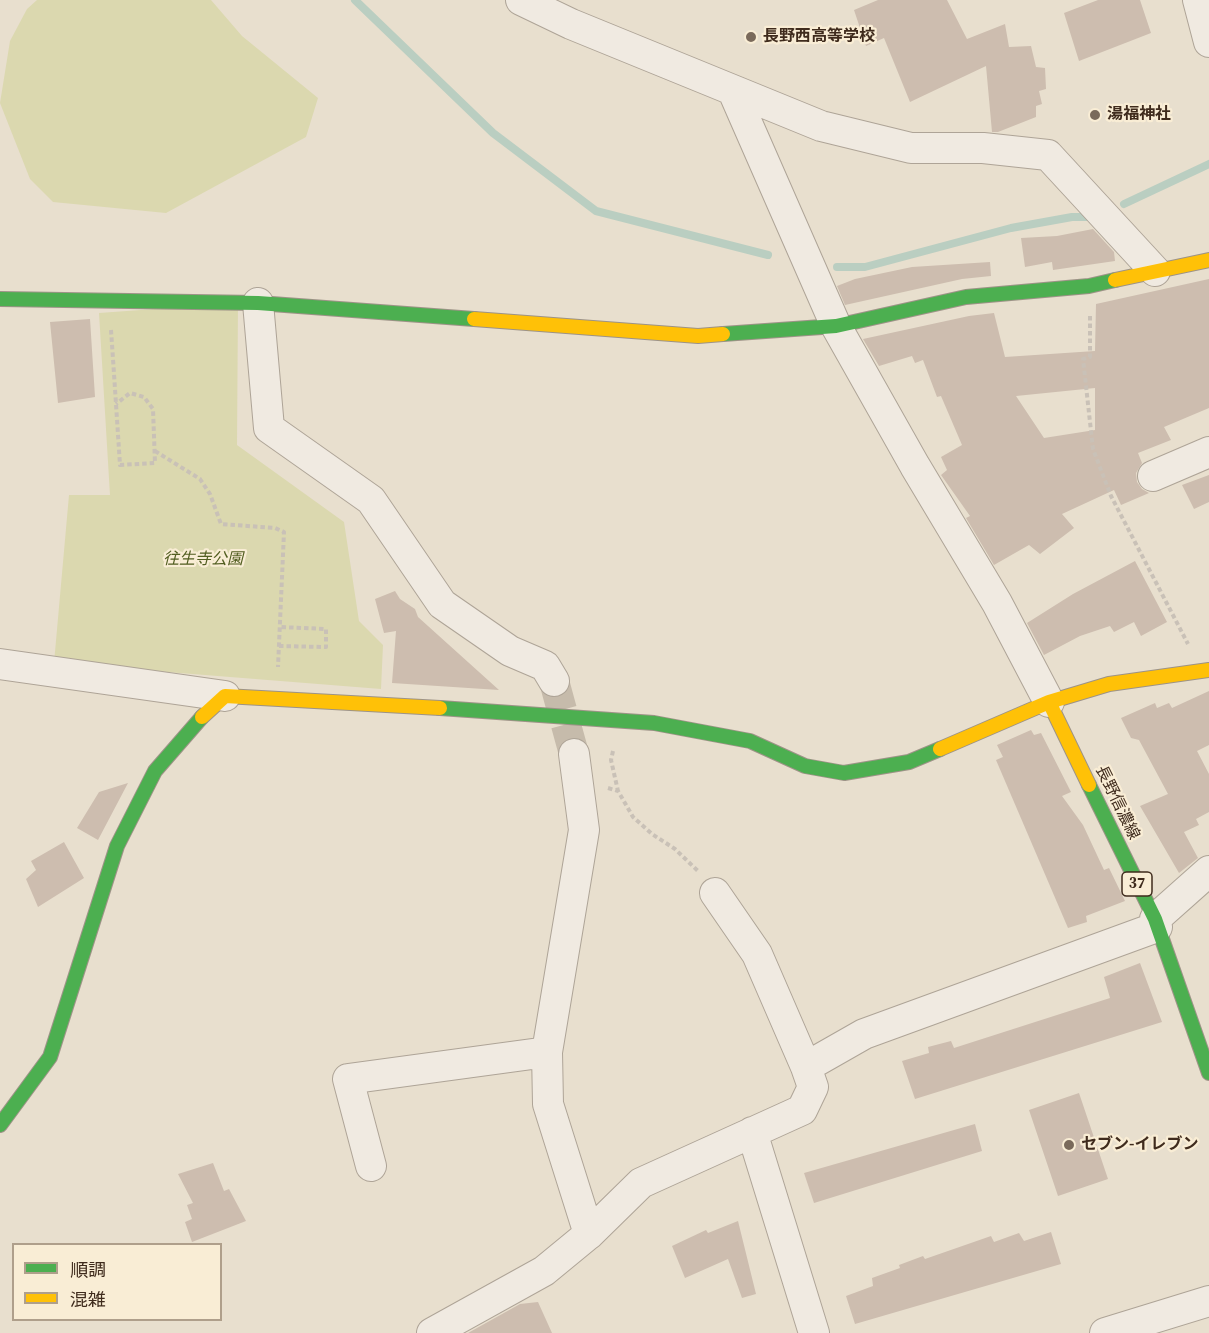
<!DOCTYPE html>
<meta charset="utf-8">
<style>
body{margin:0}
#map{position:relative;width:1209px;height:1333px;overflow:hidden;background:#e8dfce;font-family:"Source Serif 4","Noto Sans JP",serif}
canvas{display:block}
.legend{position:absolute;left:12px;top:1243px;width:210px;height:78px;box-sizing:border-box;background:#f9edd5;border:2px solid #af9f8b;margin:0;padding:8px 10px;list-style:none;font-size:18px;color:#3f2b1d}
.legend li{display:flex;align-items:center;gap:12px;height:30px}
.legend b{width:30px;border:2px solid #af9f8b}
</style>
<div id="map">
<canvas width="1209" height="1333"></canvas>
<ul class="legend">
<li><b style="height:8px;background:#4caf50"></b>順調</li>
<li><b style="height:8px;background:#ffc107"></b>混雑</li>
</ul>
</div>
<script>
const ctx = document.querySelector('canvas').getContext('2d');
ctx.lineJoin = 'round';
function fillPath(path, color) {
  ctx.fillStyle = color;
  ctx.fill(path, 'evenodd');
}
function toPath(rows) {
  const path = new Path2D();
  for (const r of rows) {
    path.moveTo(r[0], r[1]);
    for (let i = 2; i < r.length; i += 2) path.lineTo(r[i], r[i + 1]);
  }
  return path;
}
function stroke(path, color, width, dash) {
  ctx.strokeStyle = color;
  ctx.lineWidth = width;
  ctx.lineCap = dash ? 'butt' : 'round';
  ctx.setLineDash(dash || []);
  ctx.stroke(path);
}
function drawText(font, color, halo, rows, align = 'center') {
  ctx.font = font + ' "Source Serif 4","Noto Sans JP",serif';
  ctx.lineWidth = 4.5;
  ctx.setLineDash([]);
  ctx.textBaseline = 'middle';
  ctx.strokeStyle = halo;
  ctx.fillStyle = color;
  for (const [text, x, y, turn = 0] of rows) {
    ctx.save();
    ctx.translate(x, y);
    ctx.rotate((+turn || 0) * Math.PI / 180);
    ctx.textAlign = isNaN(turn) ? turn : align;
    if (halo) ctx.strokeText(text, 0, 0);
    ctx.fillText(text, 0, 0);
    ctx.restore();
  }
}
fillPath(toPath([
 [37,0,211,0,242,36,318,98,306,137,166,213,53,202,30,179,0,103,10,41,27,9],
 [238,303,237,445,344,522,359,621,383,645,381,689,54,663,69,495,110,495,99,313]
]), '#dbd8af');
stroke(toPath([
 [355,0,493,133,596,211,768,255],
 [1124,204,1209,164],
 [837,267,865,267,1011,228,1072,217,1095,217]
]), '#bacec1', 8);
fillPath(toPath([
 [878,0,947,0,967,39,1005,24,1009,47,1031,46,1036,67,1045,68,1046,89,1039,91,1042,104,1036,106,1036,117,998,132,992,132,986,66,910,102,884,38,866,46,854,10],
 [1098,0,1140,0,1151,33,1079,61,1064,13],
 [1093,229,1114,252,1115,261,1053,270,1052,262,1025,267,1021,238,1057,236],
 [990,262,991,276,962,279,845,305,837,286,855,279,912,267],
 [1209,279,1209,408,1164,427,1171,440,1138,453,1142,463,1136,473,1137,482,1142,489,1149,493,1121,505,1114,490,1062,514,1074,528,1040,554,1029,545,994,565,966,518,970,516,941,475,947,470,941,457,962,445,941,396,937,397,923,360,915,363,912,356,879,366,863,339,969,316,994,313,1005,357,1095,351,1096,304],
 [1095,388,1095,430,1044,438,1016,396],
 [90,319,95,397,58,403,50,322],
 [1209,475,1209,502,1194,509,1182,485],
 [1135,561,1167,622,1141,636,1134,622,1114,632,1110,626,1080,636,1044,655,1027,623,1073,594],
 [395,591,400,599,415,609,418,617,499,690,392,683,396,631,384,633,375,599],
 [1209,691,1209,745,1197,751,1209,774,1209,812,1196,819,1199,825,1184,832,1198,858,1179,873,1140,806,1168,794,1139,740,1131,738,1121,718,1155,703,1157,708,1169,703,1172,708],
 [1031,730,1034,735,1041,733,1071,792,1062,796,1083,825,1104,870,1109,868,1125,901,1086,916,1087,922,1068,928,996,760,1003,757,997,745],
 [128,783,98,840,77,828,99,792],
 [64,842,84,878,38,907,26,879,36,870,31,861],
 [1140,963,1162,1022,915,1099,902,1061,929,1053,928,1047,951,1041,954,1048,1110,998,1104,977],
 [1079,1093,1108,1179,1058,1196,1029,1110],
 [975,1124,982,1151,814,1203,804,1173],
 [213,1163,224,1191,229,1189,246,1221,192,1242,185,1222,192,1219,187,1205,193,1203,178,1174],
 [738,1221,756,1294,742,1298,728,1259,685,1278,672,1246,706,1230,708,1233],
 [1051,1232,1061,1264,855,1324,846,1296,873,1286,872,1278,900,1268,899,1265,923,1256,925,1259,991,1236,994,1242,1019,1233,1024,1241],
 [538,1302,552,1333,468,1333,520,1304]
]), '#cdbdaf');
stroke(toPath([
 [554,681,574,754]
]), '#c6bbab', 30, [30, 15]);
const street = toPath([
 [521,0,571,24,821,126,911,148,983,148,1048,155,1155,271],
 [1198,0,1209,42],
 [733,91,836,326,915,466,997,603,1049,702],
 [258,303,269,428,371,500,442,604,510,651,545,666,554,681],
 [1153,476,1209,452],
 [0,664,225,696],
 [574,754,584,830,547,1052,548,1104,589,1234],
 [715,893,757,954,806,1067],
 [1155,919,1209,871],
 [752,1132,814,1333],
 [371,1166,348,1079,547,1052],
 [432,1333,544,1271,589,1234,641,1183,802,1110,813,1087,806,1067,864,1034,1157,927],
 [1105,1333,1209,1301]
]);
const fast = toPath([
 [0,299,258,303,474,319],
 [723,334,836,326,966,297,1089,286,1115,280],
 [440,708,654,723,750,741,805,766,844,773,909,762,940,749],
 [1089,785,1155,919,1209,1073],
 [0,1125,50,1057,117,846,155,771,202,717]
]);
const slow = toPath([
 [1115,280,1209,260],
 [474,319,698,336,723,334],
 [202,717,225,696,440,708],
 [940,749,1049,702],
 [1089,785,1049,702,1109,684,1209,670]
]);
stroke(street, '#aea497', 32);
stroke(fast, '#9d9387', 16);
stroke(slow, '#9d9387', 16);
stroke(toPath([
 [1090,316,1090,357,1083,359,1093,449,1111,496,1188,644],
 [111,330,113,359,116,404,120,465,155,463,153,409,144,397,130,393,116,404],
 [155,451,200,479,210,494,221,524,275,528,284,532,278,667],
 [279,646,326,647,326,629,280,627],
 [613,751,611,760,618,791],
 [608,788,618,791,633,817,652,834,675,849,699,872]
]), '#c9c1b7', 4, [4.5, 3]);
stroke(street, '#f0eae1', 30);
stroke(fast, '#4caf50', 14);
stroke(slow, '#ffc107', 14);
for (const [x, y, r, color] of [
 [751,37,6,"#7a6a5b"],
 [1095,115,6,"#7a6a5b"],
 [1069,1145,6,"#7a6a5b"]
]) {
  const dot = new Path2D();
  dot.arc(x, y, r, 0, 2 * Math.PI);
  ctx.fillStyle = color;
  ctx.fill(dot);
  stroke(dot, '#f9edd5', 2);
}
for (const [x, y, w] of [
 [1137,884,30]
]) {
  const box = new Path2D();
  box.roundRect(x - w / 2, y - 12, w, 24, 4.5);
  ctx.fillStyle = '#f9edd5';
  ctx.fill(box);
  stroke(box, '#3f2b1d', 1.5);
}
drawText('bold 15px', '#3f2b1d', null, [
 ["37",1137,884]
]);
drawText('bold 16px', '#3f2b1d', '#f9edd5', [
 ["長野西高等学校",763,37],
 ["湯福神社",1107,115],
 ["セブン-イレブン",1081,1145]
], 'left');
drawText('italic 16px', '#525e21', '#f9edd5', [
 ["往生寺公園",203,560]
]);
drawText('16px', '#3f2b1d', '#f9edd5', [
 ["長野信濃線",1117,803,64]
]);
</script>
